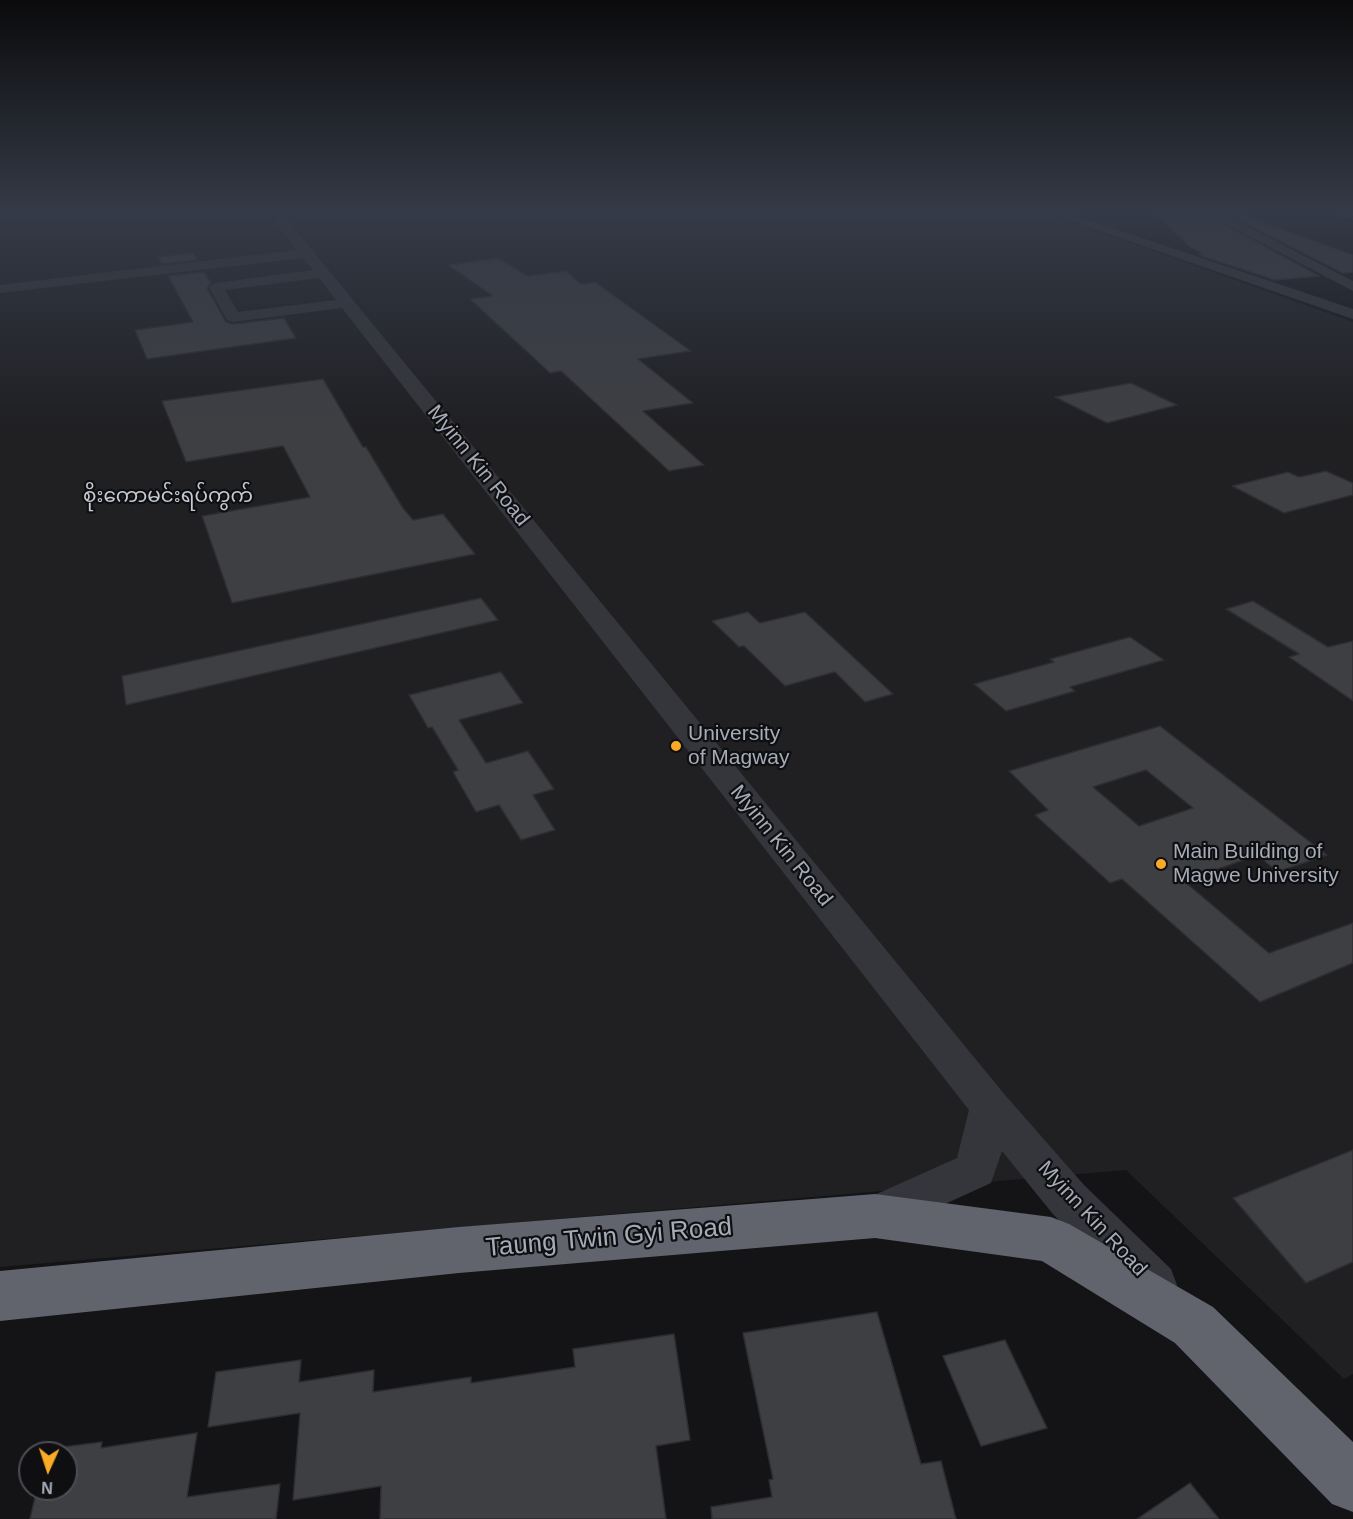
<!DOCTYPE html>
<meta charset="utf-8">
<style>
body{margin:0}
#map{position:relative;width:1353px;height:1519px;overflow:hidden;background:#141416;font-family:Helvetica,sans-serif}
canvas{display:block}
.north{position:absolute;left:18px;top:1441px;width:60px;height:60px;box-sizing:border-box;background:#0f0f11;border:2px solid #4b4d53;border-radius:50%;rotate:183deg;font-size:16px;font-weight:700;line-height:24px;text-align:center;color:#a5abb7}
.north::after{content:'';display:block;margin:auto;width:21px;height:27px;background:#fcaa26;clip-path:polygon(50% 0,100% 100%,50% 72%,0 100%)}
</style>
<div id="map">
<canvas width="1353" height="1519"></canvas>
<div class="north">N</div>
</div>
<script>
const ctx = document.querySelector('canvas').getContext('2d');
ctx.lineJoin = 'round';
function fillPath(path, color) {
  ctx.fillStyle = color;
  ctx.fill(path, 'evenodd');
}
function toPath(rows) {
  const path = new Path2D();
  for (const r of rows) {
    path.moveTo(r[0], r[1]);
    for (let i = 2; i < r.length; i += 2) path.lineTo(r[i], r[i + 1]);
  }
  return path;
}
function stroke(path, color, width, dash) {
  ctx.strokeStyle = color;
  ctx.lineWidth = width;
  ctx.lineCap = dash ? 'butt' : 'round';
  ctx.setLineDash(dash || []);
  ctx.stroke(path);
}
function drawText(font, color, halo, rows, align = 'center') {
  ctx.font = font + ' Helvetica,"Noto Sans Myanmar",sans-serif';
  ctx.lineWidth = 4.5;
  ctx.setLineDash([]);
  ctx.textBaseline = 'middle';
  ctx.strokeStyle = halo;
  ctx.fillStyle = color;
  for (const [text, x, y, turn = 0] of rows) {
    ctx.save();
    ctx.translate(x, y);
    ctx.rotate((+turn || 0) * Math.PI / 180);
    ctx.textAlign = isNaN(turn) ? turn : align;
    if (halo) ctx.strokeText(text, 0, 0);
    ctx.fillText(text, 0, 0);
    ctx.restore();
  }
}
fillPath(toPath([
 [0,211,1040,211,1353,322,1353,1374,1344,1379,1126,1170,0,1267]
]), '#202023');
const building = toPath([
 [1166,211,1199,211,1319,276,1275,280,1202,256,1199,254,1203,253,1190,247,1156,214,1169,214,1166,211],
 [1240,214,1353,255,1353,272,1343,273,1229,215,1240,214],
 [193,253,197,260,162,264,158,257,193,253],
 [498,258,528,276,566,271,581,284,595,282,691,351,638,359,693,403,643,411,704,465,669,471,561,371,550,373,470,299,493,296,448,265,498,258],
 [204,272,211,283,207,288,226,322,233,324,284,318,296,338,147,359,135,330,193,322,168,276,204,272],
 [323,379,363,447,366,447,403,508,413,520,443,514,475,554,232,603,202,516,310,497,283,446,186,462,162,401,323,379],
 [1131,383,1177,405,1107,423,1055,397,1131,383],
 [1326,471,1353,483,1353,495,1284,513,1232,486,1288,472,1299,477,1326,471],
 [481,598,498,620,126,705,122,676,481,598],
 [1253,601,1328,647,1353,641,1353,701,1289,657,1299,654,1226,609,1253,601],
 [748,612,760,623,805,612,893,694,865,702,835,672,785,686,744,646,739,647,712,621,748,612],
 [1130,637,1164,660,1070,687,1075,691,1006,711,974,684,1054,662,1050,659,1130,637],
 [501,672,523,703,459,720,486,763,528,751,554,789,533,795,555,830,521,840,499,805,476,812,453,772,458,770,432,727,428,728,409,695,501,672],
 [1160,726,1327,855,1277,872,1258,855,1184,881,1269,953,1353,923,1353,963,1260,1002,1122,879,1110,883,1035,815,1048,810,1009,771,1160,726],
 [1146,770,1193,808,1139,826,1093,787,1146,770],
 [1353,1150,1353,1262,1306,1283,1233,1198,1353,1150],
 [877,1312,921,1464,941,1461,956,1519,712,1519,711,1507,772,1497,769,1480,773,1479,743,1333,877,1312],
 [674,1334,690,1440,656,1446,666,1519,380,1519,381,1486,293,1500,300,1413,208,1427,216,1372,301,1360,299,1382,374,1370,373,1392,471,1377,471,1383,575,1367,573,1349,674,1334],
 [1005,1340,1047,1428,981,1446,943,1356,1005,1340],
 [197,1433,187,1497,280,1484,276,1519,30,1519,37,1489,66,1489,66,1453,46,1453,47,1449,102,1442,101,1448,197,1433],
 [1190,1483,1219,1519,1137,1519,1190,1483]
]);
fillPath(building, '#3e3f43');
stroke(building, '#2e2e32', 1.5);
fillPath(toPath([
 [267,211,280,211,1005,1095,1084,1185,1171,1269,1177,1285,1171,1301,1154,1307,1137,1301,1052,1213,1002,1151,991,1183,877,1235,861,1229,855,1215,861,1201,957,1158,969,1110,342,308,233,322,227,320,209,287,216,283,313,270,303,258,0,293,0,285,297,250,267,211],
 [319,278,336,300,238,312,225,290,319,278],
 [1043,211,1062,211,1353,309,1353,319,1043,211],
 [1201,211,1217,211,1353,281,1353,291,1201,211],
 [1334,211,1353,212,1353,220,1336,214,1334,211]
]), '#35363b');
fillPath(toPath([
 [875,1194,1051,1217,1069,1224,1213,1307,1353,1442,1353,1512,1332,1504,1175,1343,1042,1261,875,1238,459,1273,0,1321,0,1271,459,1227,875,1194]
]), '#61646d');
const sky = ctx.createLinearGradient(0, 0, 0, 424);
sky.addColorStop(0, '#0b0b0c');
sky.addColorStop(0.5, '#343a47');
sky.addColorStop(1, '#343a4700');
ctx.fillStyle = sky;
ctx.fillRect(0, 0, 1353, 424);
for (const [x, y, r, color] of [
 [676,746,6,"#fcaa26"],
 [1161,864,6,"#fcaa26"]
]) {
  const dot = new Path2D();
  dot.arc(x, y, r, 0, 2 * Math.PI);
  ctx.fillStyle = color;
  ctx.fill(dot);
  stroke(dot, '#0f0f11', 2);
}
drawText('20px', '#c6cad3', '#0f0f11', [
 ["စိုးကောမင်းရပ်ကွက်",168,496]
]);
drawText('21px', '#a5abb7', '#0f0f11', [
 ["Myinn Kin Road",478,466,51],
 ["Myinn Kin Road",781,846,51],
 ["Myinn Kin Road",1092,1219,47]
]);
drawText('21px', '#a5abb7', '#0f0f11', [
 ["University",688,734],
 ["of Magway",688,758],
 ["Main Building of",1173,852],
 ["Magwe University",1173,876]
], 'left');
drawText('26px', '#a5abb7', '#0f0f11', [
 ["Taung Twin Gyi Road",609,1238,-5]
]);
</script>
